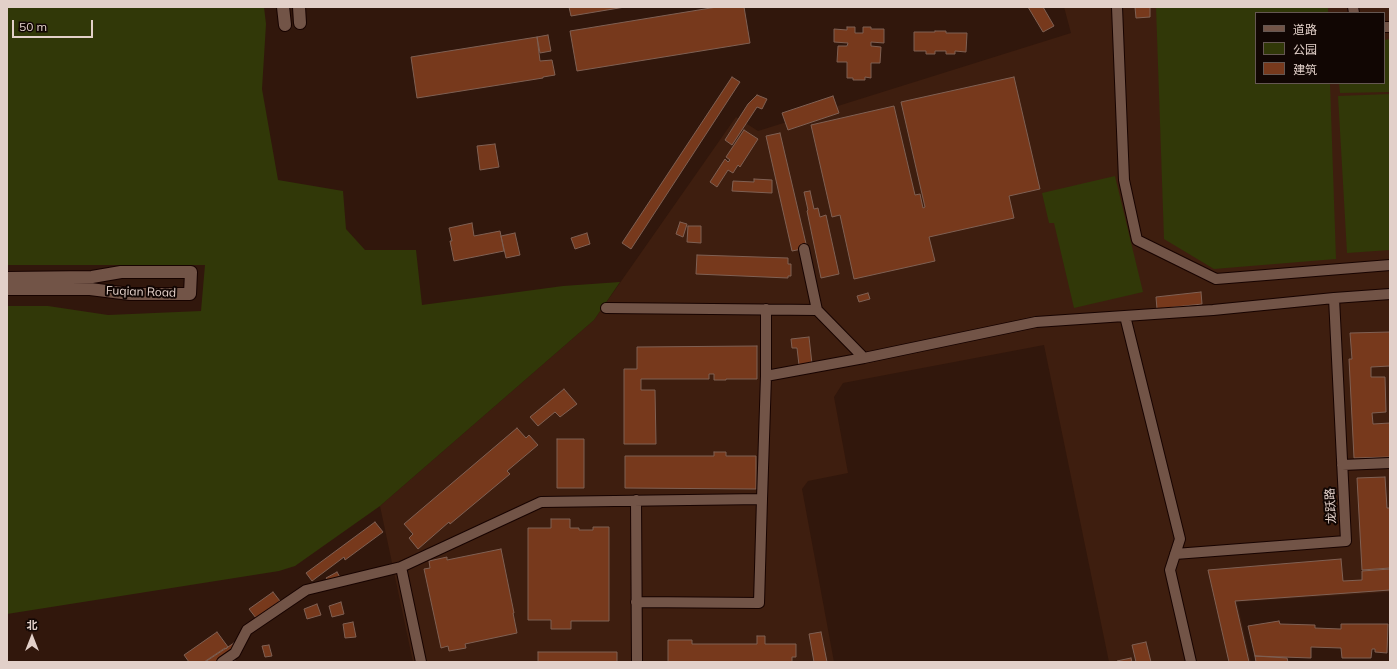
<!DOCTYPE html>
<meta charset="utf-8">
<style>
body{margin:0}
#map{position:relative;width:1397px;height:669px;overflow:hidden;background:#31170c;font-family:Mulish,"Noto Sans SC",sans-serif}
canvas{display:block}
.frame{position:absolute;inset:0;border:8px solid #e2d0c9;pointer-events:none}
.legend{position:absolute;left:1255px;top:12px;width:130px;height:72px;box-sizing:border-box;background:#110603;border:1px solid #655752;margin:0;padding:5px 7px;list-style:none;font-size:12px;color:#e2d0c9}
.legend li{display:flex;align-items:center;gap:8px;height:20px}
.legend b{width:20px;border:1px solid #655752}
.north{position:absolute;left:12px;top:617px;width:40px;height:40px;-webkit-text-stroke:3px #110603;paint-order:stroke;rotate:0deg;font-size:11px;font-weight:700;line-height:16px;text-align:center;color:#e2d0c9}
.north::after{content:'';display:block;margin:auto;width:14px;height:18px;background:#e2d0c9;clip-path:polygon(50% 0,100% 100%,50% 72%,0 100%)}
.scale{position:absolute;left:12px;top:20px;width:81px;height:18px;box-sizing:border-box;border:2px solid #e2d0c9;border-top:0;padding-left:5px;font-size:12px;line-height:14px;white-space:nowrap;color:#e2d0c9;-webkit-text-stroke:3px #110603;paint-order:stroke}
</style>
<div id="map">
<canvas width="1397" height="669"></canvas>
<div class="frame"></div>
<ul class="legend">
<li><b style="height:5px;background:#725447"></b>道路</li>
<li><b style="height:11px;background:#313808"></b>公园</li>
<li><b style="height:11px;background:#77391c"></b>建筑</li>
</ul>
<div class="north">北</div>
<div class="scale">50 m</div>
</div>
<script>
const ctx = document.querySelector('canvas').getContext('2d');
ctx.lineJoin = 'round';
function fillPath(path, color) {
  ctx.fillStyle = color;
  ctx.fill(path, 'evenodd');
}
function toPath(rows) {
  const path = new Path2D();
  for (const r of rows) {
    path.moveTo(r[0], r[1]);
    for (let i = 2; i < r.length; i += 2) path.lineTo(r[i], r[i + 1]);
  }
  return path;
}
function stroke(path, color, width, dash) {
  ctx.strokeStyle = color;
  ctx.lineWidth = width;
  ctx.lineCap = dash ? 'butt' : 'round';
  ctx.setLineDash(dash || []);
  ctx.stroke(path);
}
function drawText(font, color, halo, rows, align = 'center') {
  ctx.font = font + ' Mulish,"Noto Sans SC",sans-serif';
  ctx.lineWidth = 4;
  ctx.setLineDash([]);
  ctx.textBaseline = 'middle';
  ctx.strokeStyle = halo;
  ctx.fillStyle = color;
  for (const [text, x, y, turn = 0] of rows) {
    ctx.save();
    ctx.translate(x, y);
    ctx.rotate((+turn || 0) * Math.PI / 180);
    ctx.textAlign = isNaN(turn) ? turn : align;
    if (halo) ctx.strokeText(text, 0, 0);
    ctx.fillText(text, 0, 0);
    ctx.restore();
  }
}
fillPath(toPath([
 [1064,7,1390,7,1390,592,1237,602,1251,662,1109,662,1044,345,843,383,834,397,848,473,808,481,802,489,834,662,413,662,380,506,594,320,736,117,758,131,1071,33],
 [1256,13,1384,13,1384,83,1256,83]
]), '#3e1e0f');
fillPath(toPath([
 [7,7,264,7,266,24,262,89,278,180,343,191,346,229,365,250,416,250,422,305,563,286,620,282,594,320,380,506,295,566,279,571,7,614,7,306,48,306,108,315,201,311,205,265,7,265],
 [1156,7,1328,7,1328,13,1256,13,1256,83,1330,83,1336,259,1214,269,1164,239],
 [1390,39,1390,92,1340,93,1339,83,1384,83,1384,40],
 [1390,94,1390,250,1347,253,1338,96],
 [1115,176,1143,292,1074,308,1054,223,1049,223,1042,193]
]), '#313808');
const building = toPath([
 [569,7,625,7,571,16,569,7],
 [717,7,744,7,750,43,577,71,570,31,717,7],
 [1028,7,1043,7,1054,26,1043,32,1028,7],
 [1135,7,1150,7,1150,17,1136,18,1135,7],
 [847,27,855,27,855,33,863,33,863,27,871,27,871,29,884,29,884,43,871,42,871,46,881,47,880,63,871,63,871,78,865,77,865,80,853,80,853,78,847,78,847,62,837,62,838,46,847,46,848,43,834,42,834,29,847,30,847,27],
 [935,31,946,31,946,33,967,33,966,52,955,51,955,54,946,54,946,51,935,51,935,54,926,54,926,51,914,51,914,32,935,32,935,31],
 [548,35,551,51,540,53,537,37,548,35],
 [537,37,540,61,552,60,555,75,543,77,543,78,417,98,411,57,537,37],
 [732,77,740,82,631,249,622,243,732,77],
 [1014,77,1040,189,1009,196,1014,218,929,237,935,261,854,279,840,215,832,217,811,125,894,106,915,195,920,194,923,208,925,207,901,102,1014,77],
 [757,95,767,99,762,109,757,107,732,145,725,140,748,104,757,95],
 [833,96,839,113,788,130,782,113,833,96],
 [744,130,758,139,740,167,738,165,733,173,728,170,717,187,710,182,725,159,728,162,730,160,726,157,744,130],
 [780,133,807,248,792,251,766,136,780,133],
 [495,144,499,167,480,170,477,146,495,144],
 [754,179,772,180,772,193,732,191,733,181,754,182,754,179],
 [810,191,814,209,818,208,820,217,826,215,839,274,821,278,807,211,808,210,804,192,810,191],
 [680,222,687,224,683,237,676,234,680,222],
 [472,223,474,236,500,231,504,251,454,261,450,241,452,241,449,228,472,223],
 [688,226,701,226,701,243,687,242,688,226],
 [515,233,520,255,506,258,501,236,515,233],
 [587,233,590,244,575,249,571,238,587,233],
 [697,255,788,258,788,264,791,264,791,276,788,276,788,278,696,274,697,255],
 [1201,292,1202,304,1157,309,1156,297,1201,292],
 [868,293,870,299,859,302,857,296,868,293],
 [1390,332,1390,366,1371,367,1371,377,1385,377,1386,412,1372,413,1373,424,1390,423,1390,457,1354,458,1349,359,1352,359,1350,333,1390,332],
 [809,337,812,364,799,365,797,348,792,348,791,339,809,337],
 [757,346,757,379,726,379,726,380,714,380,714,374,709,374,709,379,641,379,641,390,655,390,656,444,624,444,624,369,637,369,637,347,757,346],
 [564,389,577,404,560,417,555,412,538,426,530,417,564,389],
 [517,428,526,438,529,435,538,445,507,471,510,474,450,524,449,522,418,549,409,538,413,534,404,524,517,428],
 [557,439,584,439,584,488,557,488,557,439],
 [714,452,726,452,726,456,756,456,756,489,625,488,625,456,714,456,714,452],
 [1385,477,1387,508,1390,508,1390,568,1362,570,1357,478,1385,477],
 [551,519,570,519,570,528,579,528,579,530,593,530,593,527,609,527,609,621,571,621,571,629,551,629,551,620,528,620,528,528,551,528,551,519],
 [375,522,383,532,345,560,344,557,312,581,306,573,375,522],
 [501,549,514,613,513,613,517,633,465,644,466,648,449,651,448,646,441,648,424,569,430,568,429,561,447,557,447,560,501,549],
 [1341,559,1343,581,1362,580,1362,571,1390,569,1390,590,1235,601,1249,662,1229,662,1208,570,1341,559],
 [337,572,341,579,331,585,326,578,337,572],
 [273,592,280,601,256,618,249,609,273,592],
 [341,602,344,614,332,617,329,606,341,602],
 [317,604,321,615,307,619,304,609,317,604],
 [1279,621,1280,624,1315,625,1315,628,1341,629,1341,624,1388,624,1387,653,1375,652,1375,649,1372,649,1371,658,1342,658,1341,648,1311,647,1311,658,1255,656,1248,626,1279,621],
 [353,622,356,637,345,638,343,624,353,622],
 [217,632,228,647,226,649,225,648,204,662,189,662,184,655,217,632],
 [821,632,827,662,814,662,809,634,821,632],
 [757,636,765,636,765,644,796,644,796,657,792,657,792,662,668,662,668,640,692,640,692,644,757,644,757,636],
 [1146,642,1151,662,1136,662,1132,645,1146,642],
 [234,643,239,651,232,656,235,661,233,662,205,662,234,643],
 [269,645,272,656,265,657,262,646,269,645],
 [538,652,617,652,617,662,538,662,538,652],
 [1255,656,1287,658,1288,662,1256,662,1255,656],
 [1131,658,1132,662,1118,662,1117,661,1131,658]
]);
fillPath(building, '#77391c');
stroke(building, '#7f6053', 1);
const street = toPath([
 [1117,7,1124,180,1137,240,1216,279,1390,265],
 [1353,7,1354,13],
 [1384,27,1390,27],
 [804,249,817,310,864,358],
 [606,308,817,310],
 [1125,316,1180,539,1170,570,1191,662],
 [766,376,864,358,1036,322,1213,310,1334,298,1390,294],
 [1342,465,1390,463],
 [636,500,637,662],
 [1175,554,1346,541,1334,298],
 [401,567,421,662],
 [636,602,759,603,762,499],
 [222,662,235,653,247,630,306,590,401,567,541,502,762,499,766,376,766,309]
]);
const secondary = toPath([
 [283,7,285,25],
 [299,7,300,23],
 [7,278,92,277,121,272,191,272,190,294,130,294,90,289,7,289]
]);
stroke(street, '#170300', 12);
stroke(secondary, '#170300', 14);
stroke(street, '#725447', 10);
stroke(secondary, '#725447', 12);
drawText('12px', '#e2d0c9', '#110603', [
 ["Fuqian Road",141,292,2],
 ["龙跃路",1331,506,-93]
]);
</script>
